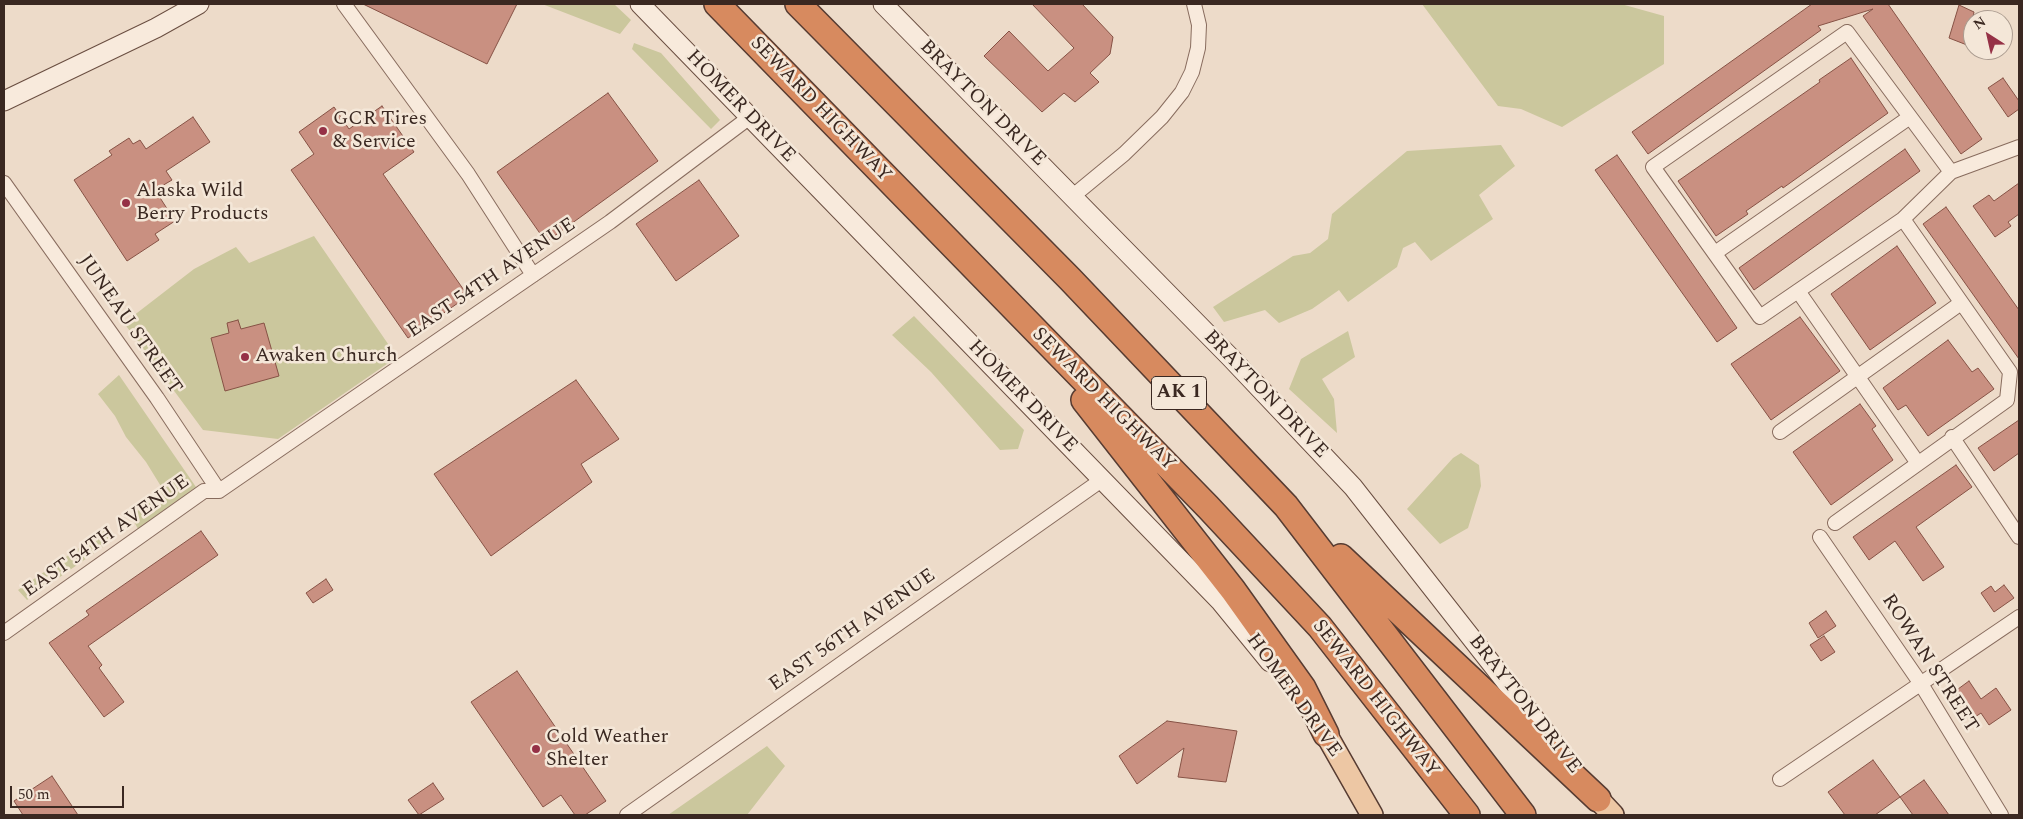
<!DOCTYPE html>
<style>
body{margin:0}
#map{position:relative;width:2023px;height:819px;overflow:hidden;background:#eddbc9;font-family:Spectral,serif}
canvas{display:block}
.frame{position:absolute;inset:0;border:5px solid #3a2821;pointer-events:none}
.north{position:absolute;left:1963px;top:10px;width:50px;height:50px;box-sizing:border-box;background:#f4e7d8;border:1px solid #aa9b8f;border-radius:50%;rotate:325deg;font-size:14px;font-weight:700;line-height:20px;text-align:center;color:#3a2821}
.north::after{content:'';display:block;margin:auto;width:18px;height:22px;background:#953146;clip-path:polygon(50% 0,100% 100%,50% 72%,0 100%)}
.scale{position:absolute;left:10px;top:786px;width:114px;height:22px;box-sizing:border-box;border:2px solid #3a2821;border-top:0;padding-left:6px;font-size:15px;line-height:18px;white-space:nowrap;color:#3a2821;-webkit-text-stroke:4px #f4e7d8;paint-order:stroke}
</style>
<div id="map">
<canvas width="2023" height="819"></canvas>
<div class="frame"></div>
<div class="north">N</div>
<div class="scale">50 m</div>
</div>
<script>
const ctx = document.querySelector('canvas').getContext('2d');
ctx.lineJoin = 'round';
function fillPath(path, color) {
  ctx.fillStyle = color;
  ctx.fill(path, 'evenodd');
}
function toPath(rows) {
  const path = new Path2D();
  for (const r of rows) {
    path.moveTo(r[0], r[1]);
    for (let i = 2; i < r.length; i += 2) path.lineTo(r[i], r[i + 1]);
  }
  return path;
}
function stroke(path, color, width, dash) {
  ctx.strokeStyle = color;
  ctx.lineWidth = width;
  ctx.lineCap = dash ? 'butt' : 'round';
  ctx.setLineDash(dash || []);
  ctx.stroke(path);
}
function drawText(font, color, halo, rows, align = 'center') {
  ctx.font = font + ' Spectral,serif';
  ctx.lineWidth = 5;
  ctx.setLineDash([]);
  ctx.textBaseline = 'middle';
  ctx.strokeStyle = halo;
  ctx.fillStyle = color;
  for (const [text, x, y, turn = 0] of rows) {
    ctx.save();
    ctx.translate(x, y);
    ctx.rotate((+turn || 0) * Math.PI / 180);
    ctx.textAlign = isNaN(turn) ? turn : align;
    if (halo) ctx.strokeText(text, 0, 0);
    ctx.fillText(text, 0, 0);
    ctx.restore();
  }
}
fillPath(toPath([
 [542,4,614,4,631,20,620,34],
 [1422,4,1621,4,1664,16,1664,64,1562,127,1521,109,1498,106],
 [634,43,661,53,720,120,711,129,632,49],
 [1501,145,1515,166,1479,195,1493,219,1431,261,1415,242,1403,248,1397,267,1348,302,1339,290,1312,309,1279,323,1265,310,1224,322,1213,307,1293,256,1310,253,1328,239,1332,214,1407,151],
 [314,236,397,357,278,439,203,430,124,323,194,269,236,247,249,263],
 [914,316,1024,430,1018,449,1000,450,931,372,892,335],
 [1348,331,1355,357,1322,379,1334,399,1337,433,1289,389,1301,359],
 [119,375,196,487,138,529,131,516,151,501,162,488,146,462,126,437,115,416,98,394],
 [1461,453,1479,465,1481,486,1468,528,1440,544,1407,509,1453,458],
 [108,528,117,537,27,600,18,590],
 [767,746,785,766,747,815,668,815]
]), '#cbc79d');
const building = toPath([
 [363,4,517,4,487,64,363,4],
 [1032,4,1082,4,1113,37,1110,54,1090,73,1099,82,1075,102,1064,93,1042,112,984,56,1009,31,1048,71,1074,48,1032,4],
 [1812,4,1888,4,1982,139,1961,154,1863,16,1873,9,1818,26,1821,30,1648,154,1632,132,1812,4],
 [1959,5,1974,12,1967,45,1949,38,1959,5],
 [1851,58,1888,113,1783,188,1782,186,1746,211,1748,214,1716,236,1678,181,1820,82,1819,80,1851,58],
 [2003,78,2019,101,2019,109,2008,117,1988,88,2003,78],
 [608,93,658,161,546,242,497,172,608,93],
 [382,106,414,152,383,174,468,296,408,338,291,170,314,154,299,132,334,107,349,129,382,106],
 [193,117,210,142,166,171,172,180,155,190,175,221,155,234,159,240,127,261,74,180,112,155,109,151,129,138,133,144,140,140,146,149,193,117],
 [1905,149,1920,171,1754,290,1739,268,1905,149],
 [1617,155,1737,328,1717,342,1595,170,1617,155],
 [699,180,739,236,676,281,636,224,699,180],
 [2019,183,2019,214,2008,222,2011,226,1995,237,1973,206,1989,195,1994,201,2019,183],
 [1946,207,2019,310,2019,359,1923,224,1946,207],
 [1897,246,1936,303,1870,350,1831,294,1897,246],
 [1800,317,1840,371,1771,420,1731,364,1800,317],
 [238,320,241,329,264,323,279,376,225,391,211,338,229,333,227,323,238,320],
 [1948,340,1972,372,1978,368,1994,389,1928,436,1906,405,1898,410,1883,388,1948,340],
 [576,380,619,439,581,464,592,482,491,556,434,474,576,380],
 [1860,404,1876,426,1872,429,1893,460,1831,505,1793,452,1860,404],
 [2019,420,2019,453,1994,471,1978,448,2019,420],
 [1956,465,1972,487,1916,527,1944,567,1923,581,1895,541,1869,560,1853,537,1956,465],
 [201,531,218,555,88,646,102,665,99,668,124,702,104,717,49,643,89,615,86,611,201,531],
 [326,579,333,590,313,603,306,593,326,579],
 [2004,585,2014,598,1994,612,1981,593,1991,586,1995,592,2004,585],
 [1826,611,1836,626,1818,638,1809,623,1826,611],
 [1824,636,1835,652,1821,661,1810,645,1824,636],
 [517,671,606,801,585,815,575,815,561,795,543,807,471,702,517,671],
 [1969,681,1981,699,1996,688,2011,710,1989,725,1981,713,1972,719,1954,692,1969,681],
 [1167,721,1237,731,1226,782,1178,777,1184,748,1137,784,1119,756,1167,721],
 [1873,760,1900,797,1875,815,1845,815,1828,792,1873,760],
 [52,776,78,815,23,815,14,801,52,776],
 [1924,780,1949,815,1913,815,1900,797,1924,780],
 [433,783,444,799,419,815,408,800,433,783]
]);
fillPath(building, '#c99081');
stroke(building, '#865245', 1);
const street = toPath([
 [344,4,468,174,533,275],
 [1951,172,1847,32,1653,167,1760,317,1903,219,1951,172,2019,147],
 [4,183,157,398,219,491],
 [1073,196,1124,154,1162,117,1182,92,1192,72,1198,48,1199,25,1194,4],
 [1715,253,1910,117],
 [1798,291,1917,462],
 [1780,432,1961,303],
 [1952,437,2019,537],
 [1835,523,2007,400,2010,372,1903,219],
 [1820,537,1921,684,2001,815],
 [4,633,204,491,219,491,610,222,750,117],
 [1780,779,2019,617],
 [627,815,1103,479]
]);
const secondary = toPath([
 [640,4,1221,602,1270,662],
 [883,4,1231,358,1353,487,1560,751],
 [4,101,156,28,199,4]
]);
const primary = toPath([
 [1326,734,1372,815],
 [1598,799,1613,815]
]);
const highway = toPath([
 [717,4,1208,507,1320,627,1467,815],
 [798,4,1070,279,1286,506,1523,815],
 [1084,400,1233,590,1303,688,1326,734],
 [1341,557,1598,799]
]);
stroke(street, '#886c5e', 16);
stroke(secondary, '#6a4e41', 21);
stroke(primary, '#573c32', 24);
stroke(highway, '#573c32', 28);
stroke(street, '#f8eadc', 14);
stroke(secondary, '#f8eadc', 19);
stroke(primary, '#edc7a4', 21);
stroke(highway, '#d78a5f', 25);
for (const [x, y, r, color] of [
 [323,131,5,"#953146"],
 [126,203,5,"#953146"],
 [245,357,5,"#953146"],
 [536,749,5,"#953146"]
]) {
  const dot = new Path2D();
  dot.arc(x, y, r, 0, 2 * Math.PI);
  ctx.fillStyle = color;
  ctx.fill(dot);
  stroke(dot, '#f4e7d8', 2);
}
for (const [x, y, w] of [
 [1179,393,55]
]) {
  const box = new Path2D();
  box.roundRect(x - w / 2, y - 16.5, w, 33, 4);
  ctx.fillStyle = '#f4e7d8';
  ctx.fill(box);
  stroke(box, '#3a2821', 1);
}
drawText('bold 19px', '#3a2821', null, [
 ["AK 1",1179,393]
]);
drawText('20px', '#3a2821', '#f4e7d8', [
 ["BRAYTON DRIVE",982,104,45],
 ["HOMER DRIVE",740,107,46],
 ["SEWARD HIGHWAY",820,110,46],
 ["EAST 54TH AVENUE",492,279,-34],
 ["JUNEAU STREET",129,325,55],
 ["BRAYTON DRIVE",1265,395,46],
 ["HOMER DRIVE",1022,397,46],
 ["SEWARD HIGHWAY",1103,400,45],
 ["EAST 54TH AVENUE",107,537,-35],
 ["EAST 56TH AVENUE",853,631,-35],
 ["ROWAN STREET",1929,664,57],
 ["HOMER DRIVE",1293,696,54],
 ["SEWARD HIGHWAY",1375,699,52],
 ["BRAYTON DRIVE",1524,705,52]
]);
drawText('20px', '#3a2821', '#f4e7d8', [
 ["GCR Tires",333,120],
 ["& Service",333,143],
 ["Alaska Wild",136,192],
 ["Berry Products",136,215],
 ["Awaken Church",255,357],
 ["Cold Weather",546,738],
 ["Shelter",546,761]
], 'left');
</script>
